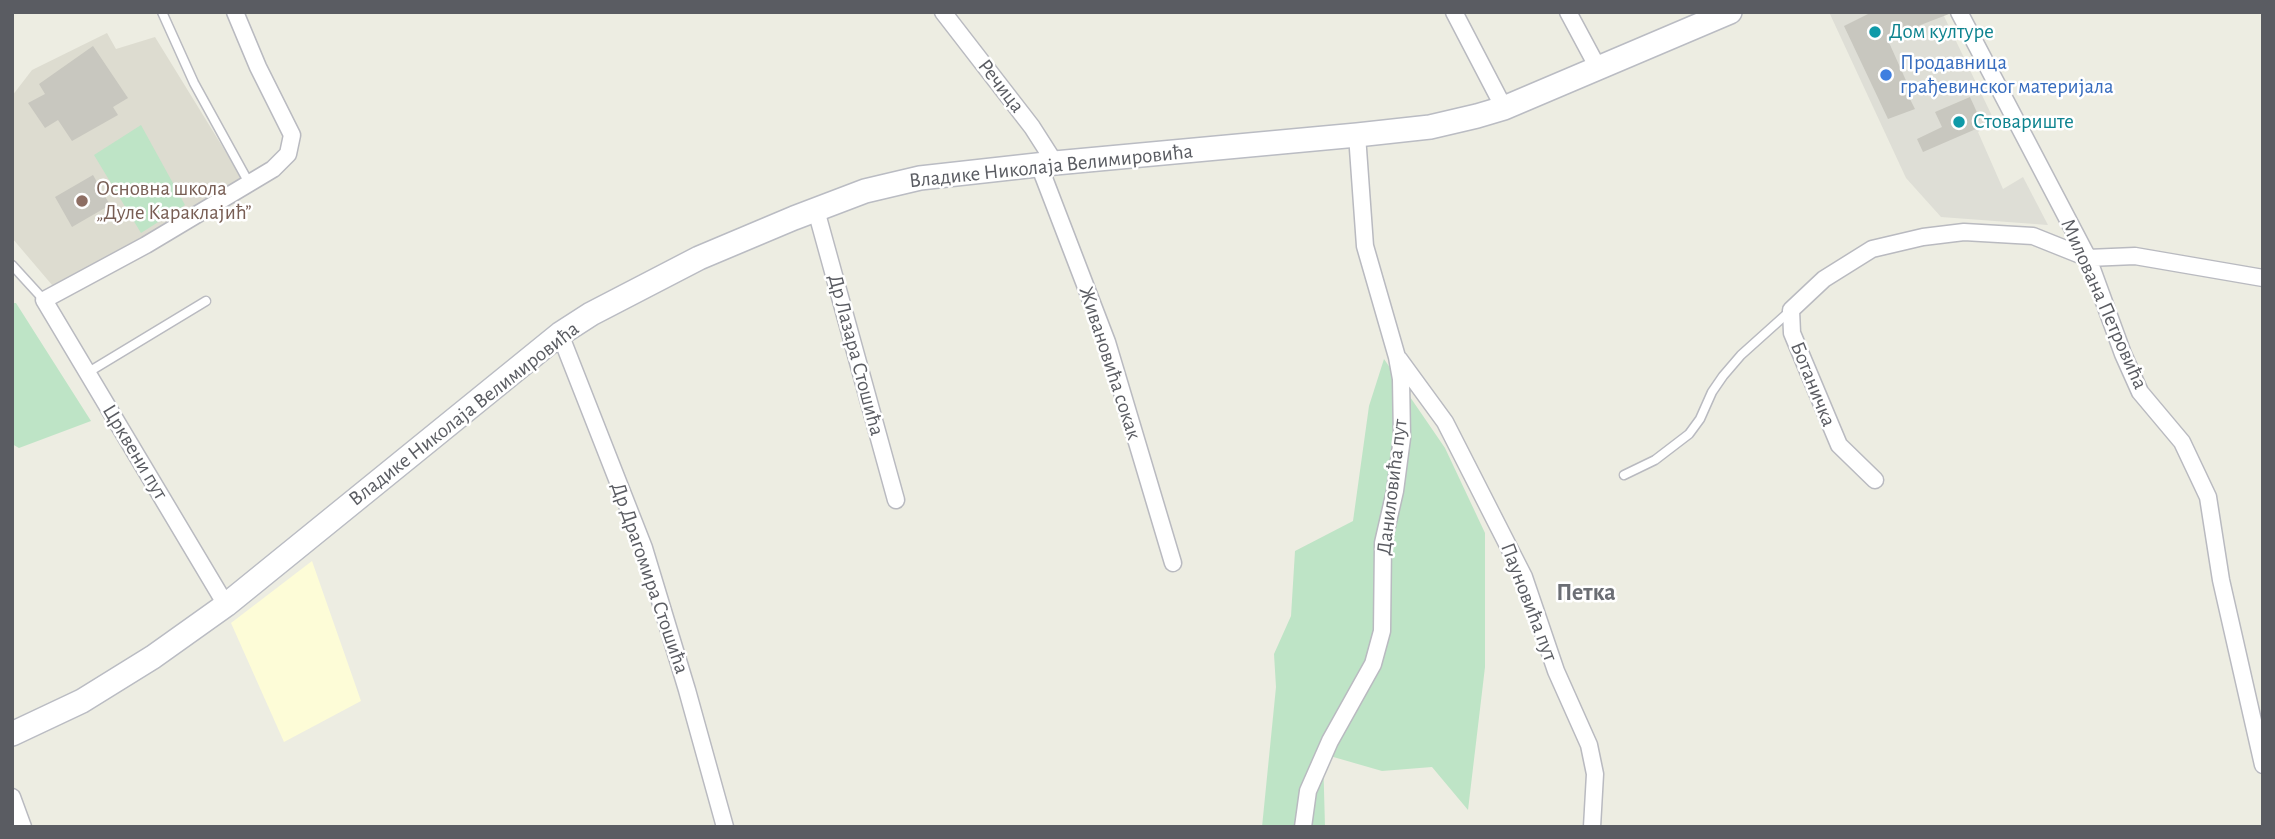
<!DOCTYPE html>
<meta charset="utf-8">
<style>
body{margin:0}
#map{position:relative;width:2275px;height:839px;overflow:hidden;background:#edede2;font-family:"Alegreya Sans",sans-serif}
canvas{display:block}
.frame{position:absolute;inset:0;border:14px solid #5a5c62;pointer-events:none}
</style>
<div id="map">
<canvas width="2275" height="839"></canvas>
<div class="frame"></div>
</div>
<script>
const ctx = document.querySelector('canvas').getContext('2d');
ctx.lineJoin = 'round';
function fillPath(path, color) {
  ctx.fillStyle = color;
  ctx.fill(path, 'evenodd');
}
function toPath(rows) {
  const path = new Path2D();
  for (const r of rows) {
    path.moveTo(r[0], r[1]);
    for (let i = 2; i < r.length; i += 2) path.lineTo(r[i], r[i + 1]);
  }
  return path;
}
function stroke(path, color, width, dash) {
  ctx.strokeStyle = color;
  ctx.lineWidth = width;
  ctx.lineCap = dash ? 'butt' : 'round';
  ctx.setLineDash(dash || []);
  ctx.stroke(path);
}
function drawText(font, color, halo, rows, align = 'center') {
  ctx.font = font + ' "Alegreya Sans",sans-serif';
  ctx.lineWidth = 5;
  ctx.setLineDash([]);
  ctx.textBaseline = 'middle';
  ctx.strokeStyle = halo;
  ctx.fillStyle = color;
  for (const [text, x, y, turn = 0] of rows) {
    ctx.save();
    ctx.translate(x, y);
    ctx.rotate((+turn || 0) * Math.PI / 180);
    ctx.textAlign = isNaN(turn) ? turn : align;
    if (halo) ctx.strokeText(text, 0, 0);
    ctx.fillText(text, 0, 0);
    ctx.restore();
  }
}
fillPath(toPath([
 [312,561,361,701,284,742,231,623]
]), '#fdfcd7');
fillPath(toPath([
 [1829,12,1942,12,1994,120,1978,132,2003,189,2023,177,2048,225,1941,217,1906,178]
]), '#deded6');
fillPath(toPath([
 [107,33,116,49,155,37,251,193,64,299,12,238,12,96,32,70]
]), '#dddcd0');
fillPath(toPath([
 [141,125,185,205,141,233,94,155],
 [12,303,16,303,91,421,19,448,12,444],
 [1384,359,1445,448,1485,533,1485,667,1468,810,1432,767,1382,771,1323,754,1325,827,1262,827,1276,687,1274,654,1291,616,1295,551,1353,521,1369,406]
]), '#bee4c6');
fillPath(toPath([
 [1872,12,1949,12,1949,14,1887,38,1912,94,1909,97,1915,109,1888,119,1844,26],
 [93,46,128,98,113,107,118,115,72,141,58,120,45,128,28,103,45,94,39,84],
 [1970,97,1980,119,1975,125,1976,129,1923,152,1917,139,1942,127,1935,112],
 [93,175,110,205,72,227,55,197]
]), '#c8c7bf');
const lane = toPath([
 [162,12,194,83,249,183],
 [12,265,44,300],
 [87,373,206,301],
 [1624,475,1655,460,1689,434,1700,419,1712,392,1723,376,1741,355,1790,311]
]);
const street = toPath([
 [943,12,1032,127,1055,163],
 [1454,12,1504,108],
 [1568,12,1598,68],
 [1959,12,2088,258,2123,354,2140,392,2182,442,2208,497,2221,580,2263,765],
 [1039,165,1107,342,1173,563],
 [816,210,896,500],
 [560,334,644,548,687,690,725,827],
 [1399,359,1445,422,1524,577,1556,671,1589,745,1595,774,1592,827],
 [1875,480,1839,445,1792,333,1791,310,1824,279,1872,249,1923,237,1964,232,2033,236,2088,258,2135,256,2263,278],
 [226,605,44,300,146,245,273,169,288,154,292,135,258,67,235,12],
 [12,797,23,827],
 [1303,827,1308,791,1330,741,1373,664,1382,631,1383,543,1395,491,1402,438,1401,379,1397,357,1365,246,1357,135]
]);
const secondary = toPath([
 [12,734,82,701,153,657,226,605,560,334,591,314,699,258,794,218,865,191,920,178,1055,163,1357,135,1430,127,1477,116,1504,108,1730,12]
]);
stroke(lane, '#b9bac0', 11);
stroke(street, '#b9bac0', 19);
stroke(secondary, '#babcc3', 26);
stroke(lane, '#fff', 8);
stroke(street, '#fff', 16);
stroke(secondary, '#fff', 23);
for (const [x, y, r, color] of [
 [1875,32,7,"#0f9aa8"],
 [1886,75,7,"#3f7fe0"],
 [1959,122,7,"#0f9aa8"],
 [82,201,7,"#8d6e63"]
]) {
  const dot = new Path2D();
  dot.arc(x, y, r, 0, 2 * Math.PI);
  ctx.fillStyle = color;
  ctx.fill(dot);
  stroke(dot, '#fff', 2.5);
}
drawText('21px', '#0d838f', '#fff', [
 ["Дом културе",1889,32],
 ["Стовариште",1973,122]
], 'left');
drawText('21px', '#366cbe', '#fff', [
 ["Продавница",1900,63],
 ["грађевинског материјала",1900,87]
], 'left');
drawText('21px', '#5a5c62', '#fff', [
 ["Речица",1001,86,52],
 ["Владике Николаја Велимировића",1051,166,-6],
 ["Милована Петровића",2104,304,66],
 ["Др Лазара Стошића",856,355,75],
 ["Живановића сокак",1110,363,72],
 ["Ботаничка",1813,384,68],
 ["Владике Николаја Велимировића",464,414,-38],
 ["Црквени пут",135,452,59],
 ["Даниловића пут",1392,487,-83],
 ["Др Драгомира Стошића",650,578,71],
 ["Пауновића пут",1529,602,69]
]);
drawText('21px', '#785e54', '#fff', [
 ["Основна школа",96,189],
 ["„Дуле Караклајић”",96,213]
], 'left');
drawText('bold 24px', '#6b6e74', '#fff', [
 ["Петка",1586,593]
]);
</script>
